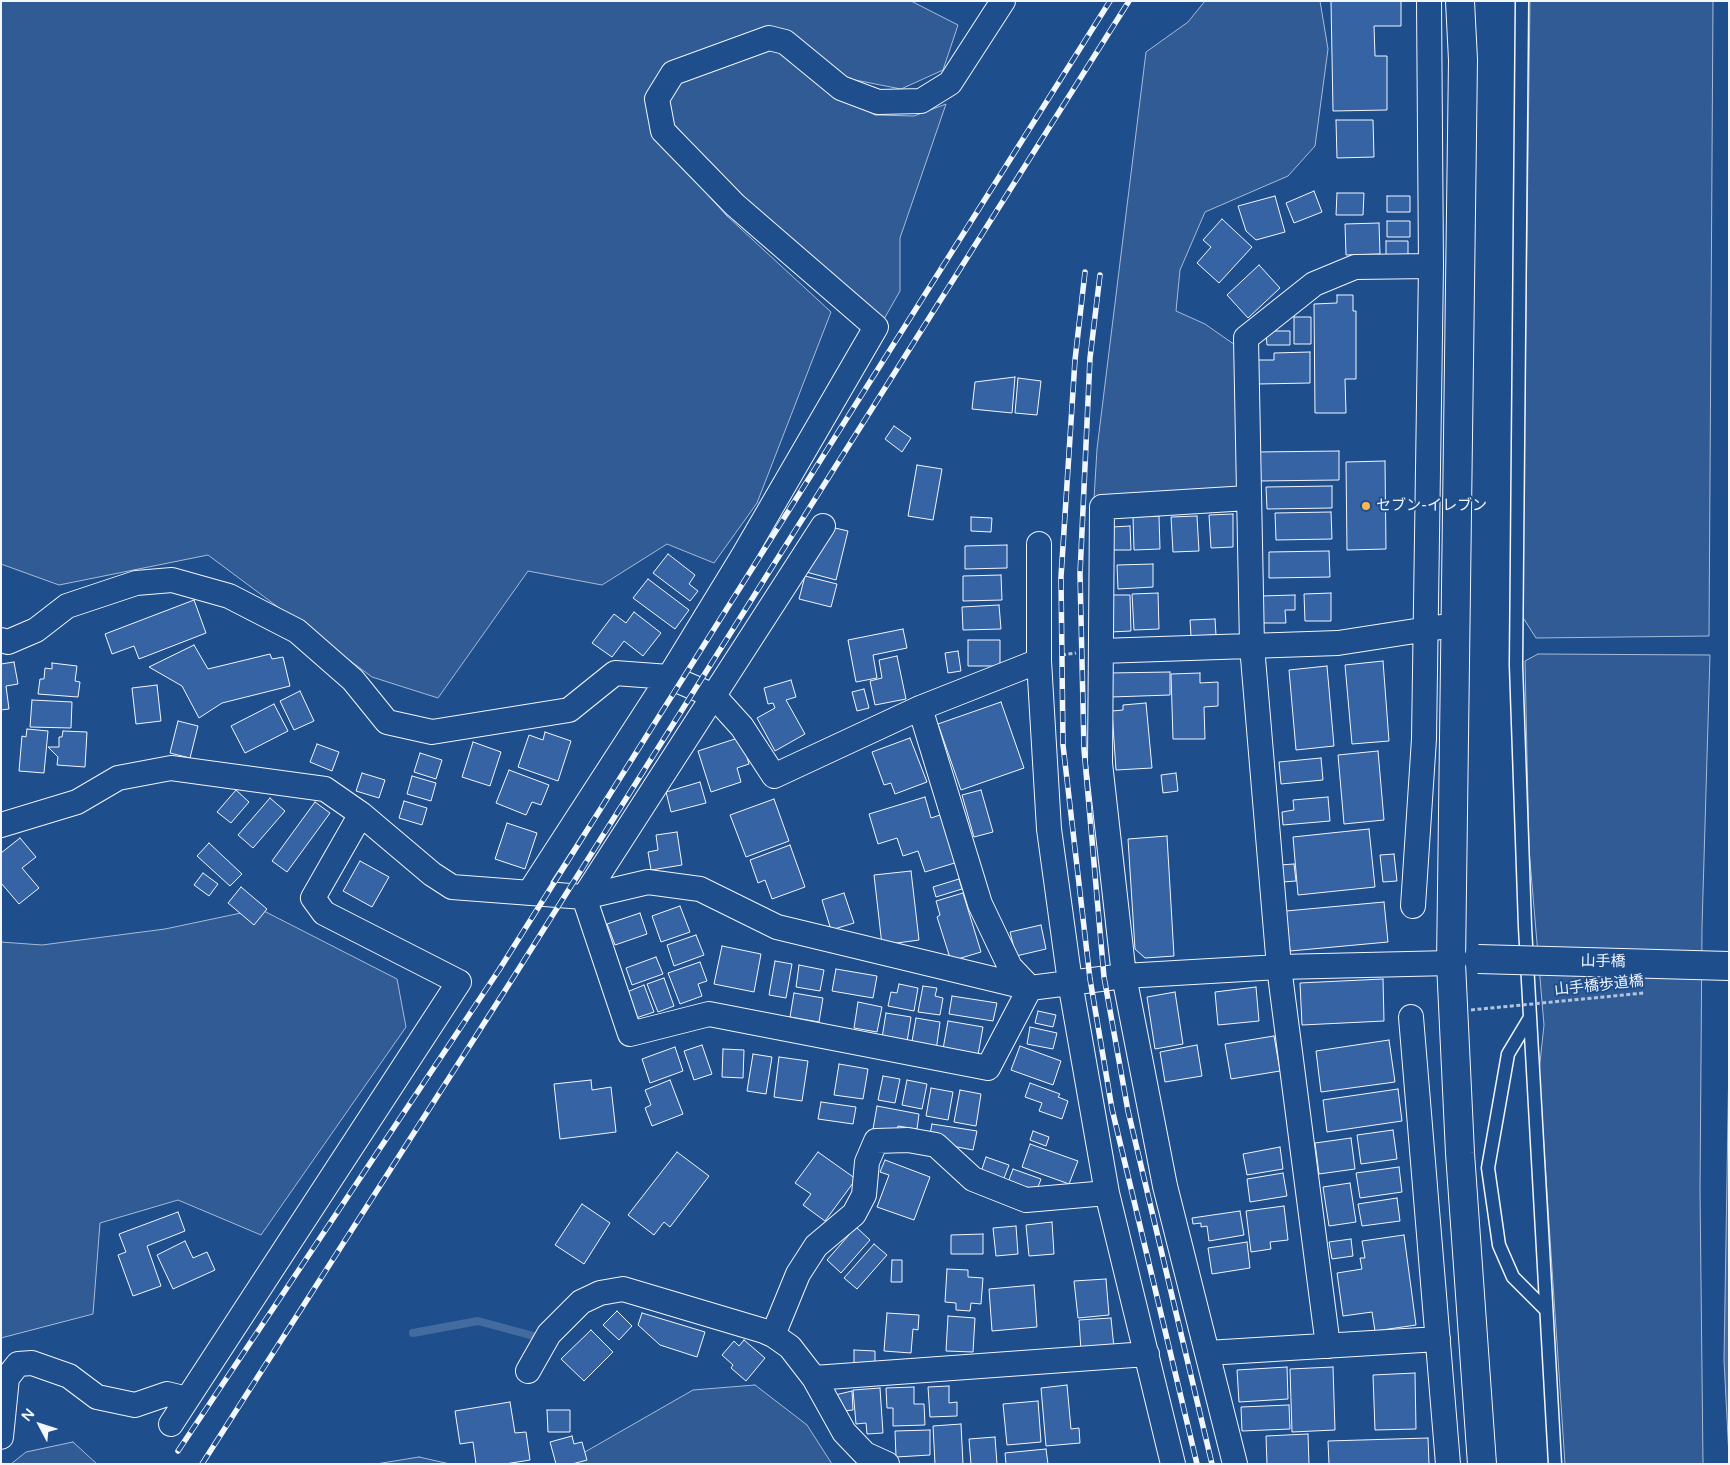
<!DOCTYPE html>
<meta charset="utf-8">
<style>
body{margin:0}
#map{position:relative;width:1730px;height:1465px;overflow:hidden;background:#1f4e8c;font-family:"Varela Round",sans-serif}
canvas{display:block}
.frame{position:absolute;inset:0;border:2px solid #f2f6ff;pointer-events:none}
.north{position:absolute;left:15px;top:1400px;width:50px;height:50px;-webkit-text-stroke:4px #1f4e8c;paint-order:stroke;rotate:310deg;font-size:14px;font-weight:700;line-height:20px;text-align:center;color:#f2f6ff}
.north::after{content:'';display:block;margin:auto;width:18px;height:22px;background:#f2f6ff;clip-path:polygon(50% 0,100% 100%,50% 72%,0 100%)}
</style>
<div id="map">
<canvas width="1730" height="1465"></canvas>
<div class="frame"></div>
<div class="north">N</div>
</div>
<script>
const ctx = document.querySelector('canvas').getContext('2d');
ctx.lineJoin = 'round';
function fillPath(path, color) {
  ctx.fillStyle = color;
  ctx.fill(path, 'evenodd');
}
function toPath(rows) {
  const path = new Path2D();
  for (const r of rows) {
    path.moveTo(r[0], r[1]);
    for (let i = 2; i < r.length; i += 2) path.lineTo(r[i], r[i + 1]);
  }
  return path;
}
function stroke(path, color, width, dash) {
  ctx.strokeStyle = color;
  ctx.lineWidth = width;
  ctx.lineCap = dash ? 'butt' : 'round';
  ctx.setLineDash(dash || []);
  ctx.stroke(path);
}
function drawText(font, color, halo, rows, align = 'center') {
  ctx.font = font + ' "Varela Round","Noto Sans JP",sans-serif';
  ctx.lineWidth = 4;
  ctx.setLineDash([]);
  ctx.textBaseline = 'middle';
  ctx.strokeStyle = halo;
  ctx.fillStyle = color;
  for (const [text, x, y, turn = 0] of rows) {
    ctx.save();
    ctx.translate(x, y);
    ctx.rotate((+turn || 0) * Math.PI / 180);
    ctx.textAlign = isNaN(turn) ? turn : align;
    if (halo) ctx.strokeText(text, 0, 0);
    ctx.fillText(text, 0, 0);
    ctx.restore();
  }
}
const green = toPath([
 [1,1,911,1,958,25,943,70,901,89,845,78,798,41,667,66,658,140,727,216,831,312,757,503,714,563,667,544,602,585,528,571,438,698,372,677,208,555,59,585,1,564,1,1],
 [1205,1,1320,1,1328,49,1315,146,1288,176,1205,212,1180,270,1176,311,1205,324,1235,345,1240,484,1231,493,1094,499,1097,449,1146,52,1188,22,1205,1],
 [1530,1,1713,1,1709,636,1536,638,1522,616,1530,1],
 [766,49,781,51,835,93,875,115,914,116,946,104,900,238,900,291,884,319,744,204,670,126,666,100,679,81,766,49],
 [1538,654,1710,655,1702,927,1700,1191,1703,1464,1565,1464,1539,1072,1544,1025,1529,849,1525,661,1538,654],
 [260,909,397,979,406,1027,261,1235,178,1200,100,1223,93,1314,1,1338,1,942,42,945,165,929,260,909],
 [755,1385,807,1425,832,1464,564,1464,693,1390,755,1385],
 [73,1442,97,1464,11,1464,26,1452,73,1442],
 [419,1457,450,1464,376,1464,419,1457]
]);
fillPath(green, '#305b95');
stroke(green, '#a8bbd7', 1);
const water = toPath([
 [1729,1056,1729,1457,1724,1360,1729,1056]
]);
fillPath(water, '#446ba0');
stroke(water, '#a8bbd7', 1);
stroke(toPath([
 [413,1333,478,1321,541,1338]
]), '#446ba0', 8);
const building = toPath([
 [1331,1,1401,1,1401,26,1374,26,1375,56,1387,56,1387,110,1333,111,1331,1],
 [1336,120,1373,120,1374,157,1337,158,1336,120],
 [1314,191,1322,212,1294,223,1286,203,1314,191],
 [1337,193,1364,193,1363,215,1336,215,1337,193],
 [1275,196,1285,232,1256,240,1246,231,1238,206,1275,196],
 [1387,196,1410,196,1410,212,1387,212,1387,196],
 [1222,219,1252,247,1219,283,1197,263,1211,247,1203,240,1222,219],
 [1387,221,1410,221,1410,237,1387,237,1387,221],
 [1379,223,1380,254,1346,255,1345,224,1379,223],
 [1386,241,1408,241,1408,258,1386,258,1386,241],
 [1259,265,1280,288,1248,318,1227,295,1259,265],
 [1337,295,1353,295,1353,311,1356,311,1356,379,1345,379,1346,413,1315,413,1314,304,1337,303,1337,295],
 [1294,317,1311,317,1311,344,1294,344,1294,317],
 [1266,331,1290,331,1290,345,1267,345,1266,331],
 [1310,352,1310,383,1258,384,1257,360,1274,360,1274,353,1310,352],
 [1015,377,1012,413,972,409,975,382,1015,377],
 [1018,378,1041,381,1037,415,1015,413,1018,378],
 [894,426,911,438,902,452,885,439,894,426],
 [1339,451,1339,480,1258,481,1258,452,1339,451],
 [1385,461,1386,549,1347,550,1346,462,1385,461],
 [917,465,942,469,933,520,908,516,917,465],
 [1332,486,1332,508,1267,509,1266,487,1332,486],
 [1331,512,1332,539,1276,540,1275,513,1331,512],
 [1233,514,1233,547,1211,548,1209,515,1233,514],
 [1159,516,1160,549,1134,550,1133,517,1159,516],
 [1197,516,1199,551,1173,552,1171,517,1197,516],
 [971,517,992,518,991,532,971,531,971,517],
 [1130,526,1131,550,1113,550,1112,527,1130,526],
 [835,528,848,531,836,580,806,572,835,528],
 [1007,545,1007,568,965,569,965,546,1007,545],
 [1329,551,1330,577,1269,578,1269,552,1329,551],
 [668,554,695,575,689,584,698,591,690,601,653,573,668,554],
 [1153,564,1153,587,1118,589,1117,565,1153,564],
 [1001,575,1002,600,963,601,963,576,1001,575],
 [805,576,837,584,831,607,799,599,805,576],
 [648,579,689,610,675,629,633,598,648,579],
 [1158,593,1159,629,1134,630,1132,594,1158,593],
 [1331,593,1331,621,1305,621,1304,594,1331,593],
 [1109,595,1130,595,1131,631,1110,632,1109,595],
 [1295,595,1295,610,1285,610,1286,623,1261,623,1261,596,1295,595],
 [194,600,206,633,139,659,134,646,112,654,105,634,194,600],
 [999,605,1001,629,963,630,962,607,999,605],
 [634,612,661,633,643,656,624,641,612,657,592,643,614,614,626,623,634,612],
 [1215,619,1216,635,1191,636,1190,620,1215,619],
 [903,629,907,648,873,655,877,678,856,682,848,640,903,629],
 [968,640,1000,640,1000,666,968,666,968,640],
 [194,645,208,669,270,654,272,659,283,657,290,686,222,703,199,718,182,686,149,667,194,645],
 [958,651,961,671,948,673,945,653,958,651],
 [897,656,906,699,875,705,870,681,882,678,879,660,897,656],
 [1383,661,1389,741,1352,744,1345,665,1383,661],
 [14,662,18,684,6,686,9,709,1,710,1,664,14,662],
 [52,663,77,666,75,681,80,682,78,697,38,694,40,679,44,679,45,668,52,669,52,663],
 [1327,666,1334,746,1296,750,1289,670,1327,666],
 [1170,672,1170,695,1111,697,1110,673,1170,672],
 [1200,673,1200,683,1218,682,1218,706,1204,707,1205,739,1173,739,1171,674,1200,673],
 [791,680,796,697,786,700,805,734,775,751,757,718,775,708,773,703,768,704,764,688,791,680],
 [157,685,161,721,136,724,132,688,157,685],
 [864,689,869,708,857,711,852,692,864,689],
 [300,691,314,721,294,730,280,701,300,691],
 [32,700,72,702,71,728,30,727,32,700],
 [1001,702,1024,768,961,790,938,724,1001,702],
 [1146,703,1152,768,1116,770,1112,711,1123,710,1123,705,1146,703],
 [274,704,288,731,245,753,231,726,274,704],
 [178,721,198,726,190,758,170,753,178,721],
 [27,729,48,731,44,773,19,771,22,736,26,737,27,729],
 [63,731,87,732,85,767,57,765,58,757,48,747,59,747,59,737,62,737,63,731],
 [545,732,571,741,558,781,518,767,529,735,543,740,545,732],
 [741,737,749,764,737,768,741,782,711,792,698,751,741,737],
 [910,738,927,782,895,794,891,783,884,785,872,752,910,738],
 [473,742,501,752,490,786,462,777,473,742],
 [317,744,339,752,332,771,310,762,317,744],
 [1378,751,1384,820,1344,824,1338,755,1378,751],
 [420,753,442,760,436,779,414,772,420,753],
 [1321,758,1323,780,1281,784,1279,762,1321,758],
 [509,770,549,785,541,805,532,802,526,815,496,803,509,770],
 [362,773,385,780,379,798,356,791,362,773],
 [1176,773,1178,791,1163,793,1161,775,1176,773],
 [412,776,436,783,431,801,407,794,412,776],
 [700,782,706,803,671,812,666,792,700,782],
 [236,790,249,802,231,823,217,812,236,790],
 [981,790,993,832,974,837,962,795,981,790],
 [925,797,931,818,943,814,958,862,925,872,918,851,903,856,897,838,878,844,869,814,925,797],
 [1328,797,1330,821,1283,825,1282,812,1294,810,1293,800,1328,797],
 [270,798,285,811,253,848,238,835,270,798],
 [774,799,789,841,746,857,730,815,774,799],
 [404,801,427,808,422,825,399,818,404,801],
 [315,802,330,813,287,872,272,861,315,802],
 [507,823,537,833,525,869,495,859,507,823],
 [1369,829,1375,887,1298,895,1293,837,1369,829],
 [677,832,682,865,651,870,648,852,658,850,656,835,677,832],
 [1167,836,1174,956,1145,958,1135,949,1128,839,1167,836],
 [20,838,36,857,22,868,39,888,19,904,1,883,1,853,20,838],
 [209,843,242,874,230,886,197,856,209,843],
 [790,845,805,887,772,899,765,880,758,883,750,860,790,845],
 [1394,854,1397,881,1383,882,1380,855,1394,854],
 [360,861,389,877,372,907,343,891,360,861],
 [1294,864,1296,881,1282,882,1280,865,1294,864],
 [911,871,919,940,882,945,874,875,911,871],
 [203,873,218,884,209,896,194,885,203,873],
 [959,879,962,889,936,897,933,887,959,879],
 [241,887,267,909,254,925,228,903,241,887],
 [844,893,854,923,831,930,822,900,844,893],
 [963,893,981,952,951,961,937,917,940,915,936,901,963,893],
 [1384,902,1388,942,1290,951,1286,911,1384,902],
 [680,906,690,932,661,942,652,916,680,906],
 [640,913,647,934,615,945,607,924,640,913],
 [1041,925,1046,949,1016,956,1010,932,1041,925],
 [696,935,704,955,674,966,667,945,696,935],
 [722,946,761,954,754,992,714,984,722,946],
 [656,957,663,974,632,985,626,968,656,957],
 [775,961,792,964,786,998,769,995,775,961],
 [700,962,707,981,698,984,702,996,680,1004,668,973,700,962],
 [799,965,824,970,820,991,796,987,799,965],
 [836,969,877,976,873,998,832,991,836,969],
 [664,978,674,1006,658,1012,647,984,664,978],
 [1383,979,1384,1021,1302,1025,1300,983,1383,979],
 [899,984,918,988,914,1011,888,1006,891,992,897,993,899,984],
 [644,985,654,1012,636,1018,627,992,644,985],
 [923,986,937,988,935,996,943,998,940,1015,918,1012,923,986],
 [1256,987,1259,1021,1218,1025,1215,992,1256,987],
 [1175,992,1183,1044,1155,1049,1147,997,1175,992],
 [794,993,823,998,819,1022,790,1017,794,993],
 [952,996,997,1003,993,1021,949,1014,952,996],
 [858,1002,882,1007,877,1032,854,1028,858,1002],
 [1038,1011,1056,1015,1053,1027,1035,1023,1038,1011],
 [886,1013,911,1017,907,1042,882,1038,886,1013],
 [916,1018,940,1022,936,1051,911,1047,916,1018],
 [948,1021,983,1027,978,1055,943,1049,948,1021],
 [1030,1027,1057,1033,1053,1049,1027,1044,1030,1027],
 [1274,1036,1280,1071,1231,1079,1225,1044,1274,1036],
 [1389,1040,1395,1082,1321,1092,1316,1051,1389,1040],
 [702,1045,712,1074,694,1080,684,1051,702,1045],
 [1197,1045,1202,1076,1165,1082,1160,1052,1197,1045],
 [1020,1046,1061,1061,1053,1085,1011,1070,1020,1046],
 [675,1047,683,1071,650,1083,642,1059,675,1047],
 [723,1049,744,1050,743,1078,722,1077,723,1049],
 [753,1054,772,1057,766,1094,747,1091,753,1054],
 [779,1057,808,1061,802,1101,774,1097,779,1057],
 [839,1064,868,1069,863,1099,834,1095,839,1064],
 [883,1076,900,1079,895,1103,878,1100,883,1076],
 [591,1080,592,1090,611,1087,616,1132,560,1139,554,1084,591,1080],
 [670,1080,683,1114,652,1126,645,1108,651,1105,645,1090,670,1080],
 [907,1080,927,1084,922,1109,902,1105,907,1080],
 [1030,1083,1060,1094,1058,1097,1068,1101,1062,1119,1039,1111,1042,1103,1025,1097,1030,1083],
 [931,1088,953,1092,948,1120,926,1116,931,1088],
 [1398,1089,1402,1121,1327,1132,1323,1100,1398,1089],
 [960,1090,981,1094,976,1126,954,1122,960,1090],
 [821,1102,856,1107,853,1124,818,1119,821,1102],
 [877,1106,919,1114,917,1129,898,1126,896,1133,873,1129,877,1106],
 [932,1124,977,1131,973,1150,947,1145,930,1134,932,1124],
 [1393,1130,1397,1159,1361,1164,1357,1135,1393,1130],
 [1033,1131,1049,1137,1046,1146,1030,1140,1033,1131],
 [1351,1138,1355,1169,1319,1174,1315,1143,1351,1138],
 [1030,1144,1078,1161,1069,1184,1022,1167,1030,1144],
 [1280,1147,1283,1169,1247,1175,1243,1154,1280,1147],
 [677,1152,709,1176,670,1227,664,1222,654,1235,628,1215,677,1152],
 [818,1152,856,1179,825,1221,803,1205,811,1194,795,1183,818,1152],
 [986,1157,1009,1165,1001,1186,979,1178,986,1157],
 [885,1160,930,1177,914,1220,877,1207,889,1175,880,1172,885,1160],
 [1399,1167,1402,1192,1360,1198,1356,1173,1399,1167],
 [1013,1169,1041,1179,1035,1195,1006,1188,1013,1169],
 [1283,1173,1287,1196,1250,1202,1247,1179,1283,1173],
 [1350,1183,1356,1222,1329,1226,1323,1187,1350,1183],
 [1397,1198,1400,1221,1362,1226,1358,1204,1397,1198],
 [582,1204,610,1223,584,1264,555,1245,582,1204],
 [1284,1206,1288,1240,1270,1242,1271,1249,1251,1252,1246,1211,1284,1206],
 [1240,1211,1244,1235,1209,1241,1207,1226,1201,1227,1201,1223,1193,1224,1192,1218,1240,1211],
 [178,1212,185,1231,147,1246,161,1286,133,1296,118,1255,126,1252,119,1234,178,1212],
 [1052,1222,1054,1254,1029,1256,1026,1225,1052,1222],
 [1016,1226,1018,1254,996,1256,993,1228,1016,1226],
 [856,1227,870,1240,841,1273,827,1260,856,1227],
 [983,1234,983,1254,951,1254,951,1235,983,1234],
 [1404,1235,1416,1325,1375,1331,1372,1312,1343,1316,1337,1273,1362,1269,1360,1258,1365,1258,1362,1241,1404,1235],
 [1351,1239,1353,1256,1332,1259,1329,1242,1351,1239],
 [185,1241,193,1258,207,1252,215,1270,173,1289,157,1255,185,1241],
 [1247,1242,1250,1268,1212,1274,1208,1248,1247,1242],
 [874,1244,887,1255,857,1289,844,1278,874,1244],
 [892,1260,902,1260,902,1282,891,1282,892,1260],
 [947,1269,968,1270,968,1277,983,1278,981,1304,971,1303,970,1311,956,1310,956,1303,945,1302,947,1269],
 [1106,1279,1109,1315,1078,1318,1074,1281,1106,1279],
 [1034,1285,1037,1327,992,1331,989,1289,1034,1285],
 [617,1311,632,1326,619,1340,603,1325,617,1311],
 [642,1313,705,1332,697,1357,660,1345,638,1325,642,1313],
 [887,1313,919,1315,918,1330,913,1329,911,1353,884,1351,887,1313],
 [948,1316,975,1318,973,1352,946,1351,948,1316],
 [1111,1318,1114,1348,1081,1351,1079,1320,1111,1318],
 [591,1330,613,1352,584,1381,561,1359,591,1330],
 [744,1340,765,1358,746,1381,731,1368,733,1365,722,1355,734,1341,739,1346,744,1340],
 [854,1350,875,1351,875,1367,854,1367,854,1350],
 [1287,1367,1288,1399,1239,1402,1237,1370,1287,1367],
 [1333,1367,1335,1430,1292,1432,1290,1369,1333,1367],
 [1415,1373,1416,1429,1375,1430,1373,1375,1415,1373],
 [1067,1385,1071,1429,1079,1428,1080,1443,1046,1446,1041,1388,1067,1385],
 [949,1386,949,1403,957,1402,957,1416,930,1417,928,1387,949,1386],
 [914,1387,914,1404,924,1404,925,1425,893,1426,893,1408,887,1408,886,1388,914,1387],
 [880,1388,883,1433,867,1434,866,1423,856,1424,853,1390,880,1388],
 [852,1391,853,1410,842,1411,835,1395,852,1391],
 [1038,1401,1041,1442,1007,1445,1003,1404,1038,1401],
 [510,1402,515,1433,526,1432,530,1460,505,1464,476,1464,473,1442,460,1444,455,1411,510,1402],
 [1289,1405,1290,1429,1242,1431,1241,1407,1289,1405],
 [547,1410,570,1410,570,1432,548,1432,547,1410],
 [961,1424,963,1464,935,1464,933,1426,961,1424],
 [930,1430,930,1455,896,1457,895,1431,930,1430],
 [1308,1434,1309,1464,1267,1464,1266,1436,1308,1434],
 [572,1436,574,1444,582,1442,587,1460,572,1464,556,1464,550,1442,572,1436],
 [995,1437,997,1464,971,1464,969,1439,995,1437],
 [1428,1438,1429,1464,1329,1464,1328,1441,1428,1438],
 [1046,1449,1048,1464,1006,1464,1005,1453,1046,1449]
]);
fillPath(building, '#3563a3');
stroke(building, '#f2f6ff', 1);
const lane = toPath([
 [1522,1,1516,665,1525,927,1555,1464],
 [1529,1019,1508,1054,1488,1168,1499,1245,1513,1277,1545,1309]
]);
const street = toPath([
 [823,526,584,897,630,1034,709,1014,988,1068,1030,988,1010,967,980,904,920,708],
 [1039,544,1039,661,1049,829,1070,982,1107,1193,1173,1464],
 [1,640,8,642,36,630,67,606,136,583,172,580,229,596,297,631,353,680,387,722,432,732,569,710,615,673,669,677,714,696,742,727,774,776,920,708,1039,661],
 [1101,651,1338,643,1441,627],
 [1,825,77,802,118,778,171,768,325,789,361,814,432,874,452,887,584,897,648,882,700,889,777,927,1030,988,1124,976,1279,967,1451,963],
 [529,893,669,677,743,556,876,327,735,205,663,131,657,99,673,73,769,38,785,42,841,88,878,102,921,101,950,83,1003,1],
 [1413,906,1424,739,1431,266,1429,1],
 [1411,1017,1448,1464],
 [773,1335,798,1274,816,1246,854,1214,864,1195,867,1162,876,1141,908,1140,936,1145,973,1179,1026,1200,1107,1193],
 [1328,1346,1279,967,1252,646,1246,338,1314,284,1355,267,1431,266],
 [1207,1353,1438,1339],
 [528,1371,549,1334,581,1302,600,1293,623,1289,764,1331,773,1335,790,1347,814,1378,844,1432,865,1454,887,1464],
 [814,1378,1147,1354],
 [171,1424,459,982,324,913,313,898,361,814],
 [1,1437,7,1378,18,1364,32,1363,69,1376,97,1397,135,1405,167,1394,187,1399],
 [1235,1464,1165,1186,1124,976,1100,763,1102,507,1248,498]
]);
const secondary = toPath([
 [1460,1,1463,60,1451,963,1460,1153,1482,1464]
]);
stroke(lane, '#f2f6ff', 15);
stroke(street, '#f2f6ff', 26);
stroke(secondary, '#f2f6ff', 30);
stroke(toPath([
 [1062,655,1076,653]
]), '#b3c4dc', 3, [4, 2.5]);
stroke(lane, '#1f4e8c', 12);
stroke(street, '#1f4e8c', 24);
stroke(secondary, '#1f4e8c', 28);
const rail = toPath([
 [1085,272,1075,360,1061,577,1063,745,1090,979,1112,1109,1197,1464],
 [1100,275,1090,358,1080,574,1084,749,1104,977,1128,1111,1212,1464],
 [178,1451,499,970,1110,1],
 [202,1464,513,978,1129,1]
]);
stroke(rail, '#f2f6ff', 5.5);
stroke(rail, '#1f4e8c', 4, [11]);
const secondaryBridge = toPath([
 [1478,959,1729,966]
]);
stroke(secondaryBridge, '#f2f6ff', 30, []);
stroke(toPath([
 [1471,1010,1644,993]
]), '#b3c4dc', 3, [4, 2.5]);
stroke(secondaryBridge, '#1f4e8c', 28);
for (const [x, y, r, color] of [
 [1366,506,5,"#ffb74d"]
]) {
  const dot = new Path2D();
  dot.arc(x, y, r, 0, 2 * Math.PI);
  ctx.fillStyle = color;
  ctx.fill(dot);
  stroke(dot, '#1f4e8c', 2);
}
drawText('15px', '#f2f6ff', '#1f4e8c', [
 ["セブン-イレブン",1376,506]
], 'left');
drawText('15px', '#f2f6ff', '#1f4e8c', [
 ["山手橋",1603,962,1],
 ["山手橋歩道橋",1599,986,-6]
]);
</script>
